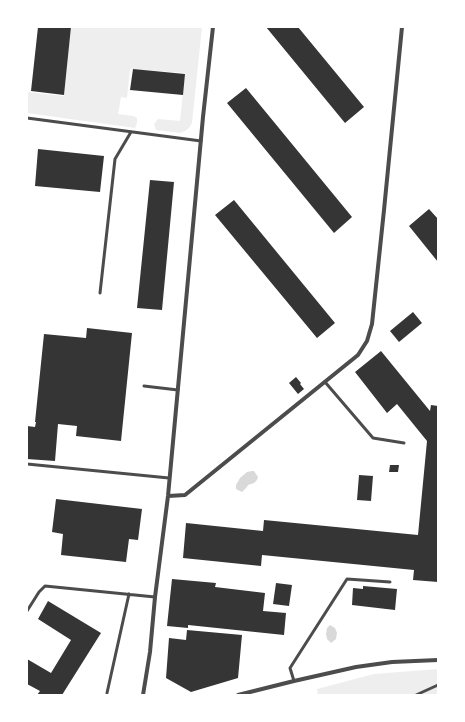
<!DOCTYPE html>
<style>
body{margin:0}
#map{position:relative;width:465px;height:722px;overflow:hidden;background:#fff;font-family:Overpass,sans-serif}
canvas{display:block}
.frame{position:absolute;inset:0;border:28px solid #fff;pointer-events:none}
</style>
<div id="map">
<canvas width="465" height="722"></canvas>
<div class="frame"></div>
</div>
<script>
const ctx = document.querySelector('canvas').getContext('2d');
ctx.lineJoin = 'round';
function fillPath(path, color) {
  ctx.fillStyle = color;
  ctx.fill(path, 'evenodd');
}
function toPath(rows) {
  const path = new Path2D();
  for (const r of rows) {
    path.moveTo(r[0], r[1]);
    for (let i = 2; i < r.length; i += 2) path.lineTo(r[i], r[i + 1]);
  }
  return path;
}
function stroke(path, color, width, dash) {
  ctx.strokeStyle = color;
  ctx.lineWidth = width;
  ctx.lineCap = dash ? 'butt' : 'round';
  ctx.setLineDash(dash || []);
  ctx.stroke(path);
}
fillPath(toPath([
 [71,27,202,27,192,123,189,128,185,131,180,133,156,130,154,124,158,119,180,121,185,73,130,69,127,98,121,97,118,114,133,116,137,118,137,123,135,128,27,113,27,92,64,96],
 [438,669,438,695,318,695,317,689,374,674]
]), '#eee');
fillPath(toPath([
 [252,471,254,471,258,477,257,480,254,483,248,485,247,487,242,492,236,489,236,485,240,478,247,472],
 [330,625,335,628,337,633,336,639,331,643,327,639,326,634,327,628]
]), '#d9d9d9');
fillPath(toPath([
 [38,27,71,27,64,95,31,91],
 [266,27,298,27,364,107,345,123],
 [133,69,185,74,183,95,130,90],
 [246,88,352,217,334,233,227,103],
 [38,149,104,156,100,192,35,186],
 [150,180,174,182,162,310,137,308],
 [234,200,335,323,317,338,215,215],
 [429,209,438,219,438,262,409,226],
 [413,312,422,323,399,342,390,331],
 [87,328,132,333,121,441,76,436,77,426,58,424,55,461,27,459,27,426,35,427,36,422,35,422,44,334,86,338],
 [381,351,430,411,431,405,438,406,438,582,413,580,414,570,262,555,261,566,183,558,186,523,263,531,264,520,418,535,427,441,397,404,387,413,355,372],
 [296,377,301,383,300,384,304,389,298,394,289,383],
 [390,465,399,465,398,472,389,472],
 [359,475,373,476,371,501,357,500],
 [56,499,142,509,138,540,129,539,126,562,61,555,63,534,52,532],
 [172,579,216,583,215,587,265,593,263,611,286,613,284,635,188,625,188,628,167,626],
 [276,583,292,585,289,606,273,604],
 [363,586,397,589,395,610,352,605,353,588,363,589],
 [48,601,101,633,62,695,37,695,40,691,27,684,27,659,51,673,71,640,38,619],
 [187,630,242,635,238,678,191,692,166,678,169,638,186,640]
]), '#353535');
stroke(toPath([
 [27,118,201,141],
 [100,293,115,159,131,132],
 [325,382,373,438,404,443],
 [144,386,178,390],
 [27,464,169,478],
 [27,611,39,592,45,586,155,597],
 [294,681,290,668,347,579,390,582],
 [107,693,129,594],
 [416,695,438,685]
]), '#4c4c4c', 3);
stroke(toPath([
 [168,496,185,495,358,355,367,341,372,324,384,210,402,27],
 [143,695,150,652,155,597,168,496,203,117,213,27],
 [238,695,294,681,356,667,392,662,438,660]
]), '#4c4c4c', 4);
</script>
